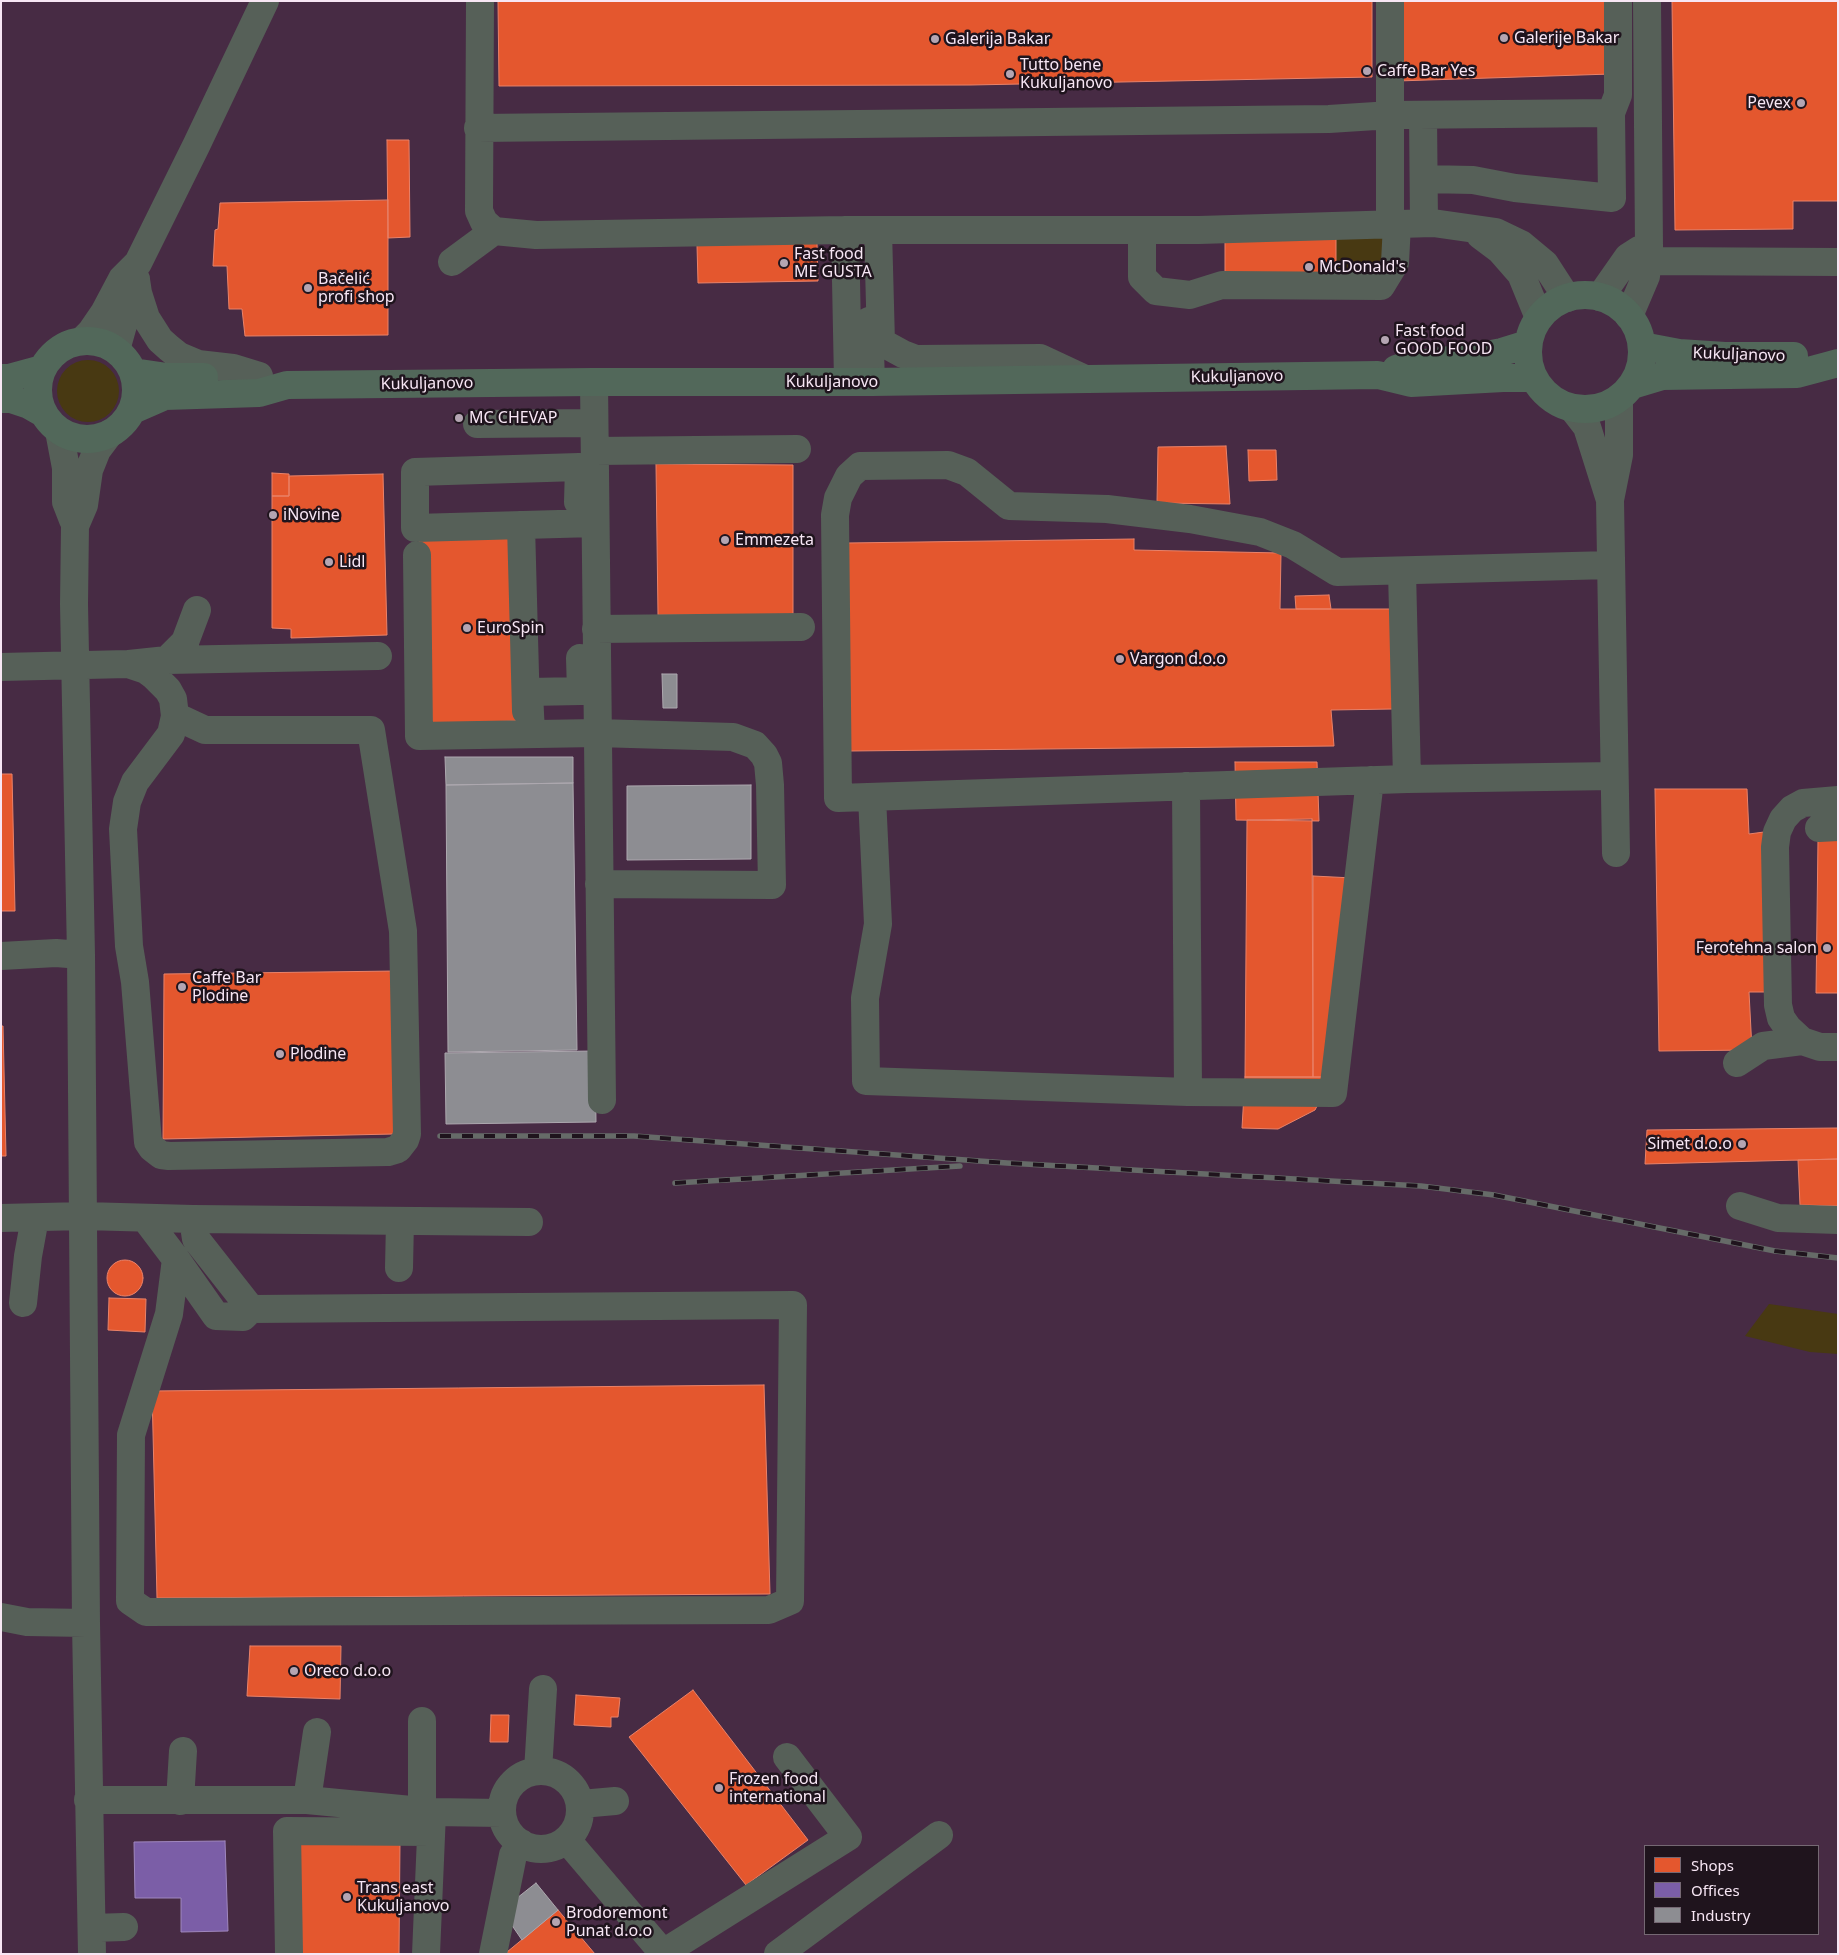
<!DOCTYPE html>
<meta charset="utf-8">
<style>
body{margin:0}
#map{position:relative;width:1839px;height:1955px;overflow:hidden;background:#392c38;font-family:"Noto Sans",sans-serif}
canvas{display:block}
.frame{position:absolute;inset:0;border:2px solid #f7e6f4;pointer-events:none}
.legend{position:absolute;left:1644px;top:1845px;width:175px;height:90px;box-sizing:border-box;background:#1f141d;border:1px solid #756873;margin:0;padding:6px 9px;list-style:none;font-size:15px;color:#f7e6f4}
.legend li{display:flex;align-items:center;gap:10px;height:25px}
.legend b{width:25px;border:1px solid #756873}
</style>
<div id="map">
<canvas width="1839" height="1955"></canvas>
<div class="frame"></div>
<ul class="legend">
<li><b style="height:14px;background:#e4572e"></b>Shops</li>
<li><b style="height:14px;background:#7b5ea7"></b>Offices</li>
<li><b style="height:14px;background:#8d8d92"></b>Industry</li>
</ul>
</div>
<script>
const ctx = document.querySelector('canvas').getContext('2d');
ctx.lineJoin = 'round';
function fillPath(path, color) {
  ctx.fillStyle = color;
  ctx.fill(path, 'evenodd');
}
function toPath(rows) {
  const path = new Path2D();
  for (const r of rows) {
    if (r.length === 3) {
      path.moveTo(r[0] + r[2], r[1]);
      path.arc(r[0], r[1], r[2], 0, 2 * Math.PI);
      continue;
    }
    path.moveTo(r[0], r[1]);
    for (let i = 2; i < r.length; i += 2) path.lineTo(r[i], r[i + 1]);
  }
  return path;
}
function stroke(path, color, width, dash) {
  ctx.strokeStyle = color;
  ctx.lineWidth = width;
  ctx.lineCap = dash ? 'butt' : 'round';
  ctx.setLineDash(dash || []);
  ctx.stroke(path);
}
function drawText(font, color, halo, rows, align = 'center') {
  ctx.font = font + ' "Noto Sans",sans-serif';
  ctx.lineWidth = 5;
  ctx.setLineDash([]);
  ctx.textBaseline = 'middle';
  ctx.strokeStyle = halo;
  ctx.fillStyle = color;
  for (const [text, x, y, turn = 0] of rows) {
    ctx.save();
    ctx.translate(x, y);
    ctx.rotate((+turn || 0) * Math.PI / 180);
    ctx.textAlign = isNaN(turn) ? turn : align;
    if (halo) ctx.strokeText(text, 0, 0);
    ctx.fillText(text, 0, 0);
    ctx.restore();
  }
}
fillPath(toPath([
 [1,1,1838,1,1838,1954,1,1954],
 [1645,1846,1818,1846,1818,1934,1645,1934]
]), '#472b44');
fillPath(toPath([
 [1389,236,1384,275,1336,275,1336,237],
 [88,391,31],
 [1769,1304,1838,1314,1838,1354,1810,1352,1745,1336]
]), '#483912');
const shops = toPath([
 [498,1,1372,1,1372,77,971,85,499,86,498,1],
 [1397,1,1610,1,1611,74,1397,81,1397,1],
 [1672,1,1838,1,1838,201,1793,201,1793,229,1675,230,1672,1],
 [387,140,409,140,410,237,388,238,387,140],
 [388,200,388,335,245,336,242,309,229,309,227,266,213,266,215,230,218,229,220,203,388,200],
 [1336,237,1336,275,1225,276,1225,239,1336,237],
 [817,242,818,281,698,283,697,245,817,242],
 [1226,446,1230,504,1157,503,1158,447,1226,446],
 [1248,450,1276,450,1277,480,1249,481,1248,450],
 [656,464,793,465,793,615,658,615,656,464],
 [272,473,289,474,289,496,272,496,272,473],
 [383,474,387,635,291,638,291,629,272,628,272,496,289,496,289,476,383,474],
 [511,532,516,721,423,724,419,534,511,532],
 [1134,539,1134,550,1281,553,1280,609,1391,609,1393,709,1331,710,1334,746,850,751,847,543,1134,539],
 [1329,595,1331,609,1296,609,1295,596,1329,595],
 [1235,762,1317,762,1319,821,1236,820,1235,762],
 [1,774,12,774,15,911,1,911,1,774],
 [1655,789,1747,789,1749,834,1764,832,1769,992,1749,992,1752,1050,1659,1051,1655,789],
 [1312,819,1313,1077,1245,1077,1247,820,1312,819],
 [1818,840,1838,840,1838,993,1816,993,1818,840],
 [1313,876,1353,878,1328,1077,1313,1077,1313,876],
 [397,971,394,1134,163,1139,164,974,397,971],
 [1,1026,3,1026,6,1156,1,1156,1,1026],
 [1245,1077,1328,1077,1326,1088,1315,1110,1278,1129,1242,1128,1245,1077],
 [1838,1128,1838,1159,1645,1164,1647,1130,1838,1128],
 [1838,1159,1838,1206,1800,1205,1798,1160,1838,1159],
 [125,1278,18],
 [109,1298,146,1299,145,1332,108,1330,109,1298],
 [764,1385,770,1594,157,1598,152,1391,764,1385],
 [250,1646,341,1646,340,1699,247,1696,250,1646],
 [693,1690,808,1840,746,1885,629,1737,693,1690],
 [576,1695,620,1698,618,1717,611,1717,611,1727,574,1725,576,1695],
 [491,1715,509,1715,508,1742,490,1742,491,1715],
 [296,1840,400,1840,399,1954,295,1954,296,1840],
 [558,1910,595,1954,508,1954,507,1952,558,1910]
]);
fillPath(shops, '#e4572e');
stroke(shops, '#ea8269', 1);
const offices = toPath([
 [225,1841,228,1931,181,1932,181,1898,135,1898,134,1842,225,1841]
]);
fillPath(offices, '#7b5ea7');
stroke(offices, '#a087be', 1);
const industry = toPath([
 [662,674,677,674,677,708,663,708,662,674],
 [445,757,573,757,573,783,446,785,445,757],
 [573,783,577,1050,448,1052,446,785,573,783],
 [751,785,751,859,627,860,627,786,751,785],
 [595,1051,596,1122,446,1124,445,1053,595,1051],
 [536,1883,558,1910,522,1940,511,1924,517,1898,536,1883]
]);
fillPath(industry, '#8d8d92');
stroke(industry, '#ada8af', 1);
stroke(toPath([
 [480,1,479,211,484,222,494,231,536,235,845,230,1199,230,1433,223,1496,232,1521,244,1545,264,1567,298],
 [1390,1,1390,224],
 [1423,115,1424,223],
 [478,128,1329,119,1391,115,1611,113,1618,95,1618,1],
 [1424,179,1473,180,1515,188,1612,198,1611,113],
 [845,230,848,381],
 [878,230,881,342,903,354,916,359,1040,358,1085,379],
 [1142,230,1142,277,1156,291,1190,295,1222,285,1381,286,1395,263,1397,224],
 [1480,235,1500,250,1521,274,1539,318],
 [1648,261,1838,262],
 [452,262,494,231],
 [136,280,138,293,146,318,160,340,169,348,179,356,198,364,233,368,259,376],
 [1600,297,1628,257,1639,250,1649,247],
 [1629,316,1646,276,1649,247,1647,1],
 [869,321,871,382],
 [82,341,91,332,104,313,122,279,138,263,196,146,265,1],
 [116,350,136,279],
 [594,382,602,1100],
 [1573,409,1587,427,1610,500,1619,455,1619,398],
 [477,424,594,423],
 [59,431,66,468,66,502,73,520],
 [595,451,797,449],
 [1610,500,1616,853],
 [578,502,579,467,415,472,415,528,595,523],
 [521,525,526,711],
 [417,555,419,736,597,733,733,737,755,745,764,755,768,763,770,785,772,885,599,884],
 [1611,565,1337,572,1293,545,1260,532,1190,519,1107,509,1009,506,967,472,948,465,860,466,849,476,838,498,835,515,838,798,1407,779,1614,776],
 [1402,571,1407,779],
 [596,629,801,627],
 [167,660,185,642,197,610],
 [129,664,167,660,378,656],
 [1,667,128,664,146,670,154,676,168,690,173,699,175,716,171,734,135,782,127,802,123,829,129,946,135,982,148,1142,152,1148,161,1155,169,1156,388,1152,398,1149,405,1140,407,1134,403,931,371,730,205,730,175,716],
 [531,734,529,692,581,691,580,658],
 [1186,786,1188,1092],
 [872,797,878,924,865,998,866,1081,1188,1092,1333,1093,1370,780],
 [1838,800,1803,803,1792,809,1783,819,1777,832,1775,847,1778,1005,1781,1018,1788,1028,1802,1041,1820,1047,1838,1047],
 [1819,828,1838,827],
 [1,956,56,953,81,955],
 [1737,1063,1763,1046,1802,1041],
 [1740,1206,1778,1218,1838,1220],
 [1,1218,84,1216,193,1219,529,1222],
 [145,1218,176,1259,216,1316,243,1317,251,1309,793,1305,790,1601,769,1610,146,1612,130,1601,131,1435,169,1314,176,1259],
 [193,1219,196,1239,251,1309],
 [399,1268,400,1221],
 [23,1303,28,1256,35,1218],
 [1,1617,27,1622,86,1623],
 [422,1721,422,1811],
 [541,1810,39],
 [538,1771,543,1689],
 [88,1800,307,1800,432,1812,502,1813],
 [307,1800,317,1732],
 [180,1801,183,1751],
 [581,1804,615,1801],
 [567,1840,663,1953,848,1837,787,1757],
 [92,1928,124,1927],
 [92,1954,86,1623,81,955,74,604,75,526,84,505,89,470,97,450,109,434],
 [289,1954,287,1831,431,1832],
 [426,1954,432,1813],
 [493,1954,513,1855,521,1843],
 [778,1954,939,1835]
]), '#566058', 28);
stroke(toPath([
 [1585,352,57],
 [87,390,49],
 [1642,346,1679,353,1725,356,1794,356],
 [1396,369,1408,365,1476,357,1502,352,1528,344],
 [133,372,167,377,204,377],
 [1,378,9,378,42,369],
 [1632,385,1662,376,1797,374,1838,363],
 [1,399,11,399,29,405,43,413],
 [133,410,165,396,259,393,287,385,594,382,871,382,1378,375,1411,383,1503,378,1533,378]
]), '#52685a', 28);
const rail = toPath([
 [440,1136,634,1136,1007,1163,1421,1186,1494,1195,1775,1251,1838,1258],
 [675,1183,960,1166]
]);
stroke(rail, '#666b68', 5.5);
stroke(rail, '#1f141d', 4, [11]);
for (const [x, y, r, color] of [
 [1504,38,5,"#b4a5b2"],
 [935,39,5,"#b4a5b2"],
 [1367,71,5,"#b4a5b2"],
 [1010,74,5,"#b4a5b2"],
 [1801,103,5,"#b4a5b2"],
 [784,263,5,"#b4a5b2"],
 [1309,267,5,"#b4a5b2"],
 [308,288,5,"#b4a5b2"],
 [1385,340,5,"#b4a5b2"],
 [459,418,5,"#b4a5b2"],
 [273,515,5,"#b4a5b2"],
 [725,540,5,"#b4a5b2"],
 [329,562,5,"#b4a5b2"],
 [467,628,5,"#b4a5b2"],
 [1120,659,5,"#b4a5b2"],
 [1827,948,5,"#b4a5b2"],
 [182,987,5,"#b4a5b2"],
 [280,1054,5,"#b4a5b2"],
 [1742,1144,5,"#b4a5b2"],
 [294,1671,5,"#b4a5b2"],
 [719,1788,5,"#b4a5b2"],
 [347,1897,5,"#b4a5b2"],
 [556,1922,5,"#b4a5b2"]
]) {
  const dot = new Path2D();
  dot.arc(x, y, r, 0, 2 * Math.PI);
  ctx.fillStyle = color;
  ctx.fill(dot);
  stroke(dot, '#1f141d', 2);
}
drawText('16px', '#f7e6f4', '#1f141d', [
 ["Galerije Bakar",1514,38],
 ["Galerija Bakar",945,39],
 ["Tutto bene",1020,65],
 ["Kukuljanovo",1020,83],
 ["Caffe Bar Yes",1377,71],
 ["Pevex",1791,103,"right"],
 ["Fast food",794,254],
 ["ME GUSTA",794,272],
 ["McDonald's",1319,267],
 ["Bačelić",318,279],
 ["profi shop",318,297],
 ["Fast food",1395,331],
 ["GOOD FOOD",1395,349],
 ["MC CHEVAP",469,418],
 ["iNovine",283,515],
 ["Emmezeta",735,540],
 ["Lidl",339,562],
 ["EuroSpin",477,628],
 ["Vargon d.o.o",1130,659],
 ["Ferotehna salon",1817,948,"right"],
 ["Caffe Bar",192,978],
 ["Plodine",192,996],
 ["Plodine",290,1054],
 ["Simet d.o.o",1732,1144,"right"],
 ["Oreco d.o.o",304,1671],
 ["Frozen food",729,1779],
 ["international",729,1797],
 ["Trans east",357,1888],
 ["Kukuljanovo",357,1906],
 ["Brodoremont",566,1913],
 ["Punat d.o.o",566,1931]
], 'left');
drawText('16px', '#f7e6f4', '#1f141d', [
 ["Kukuljanovo",1739,355,2],
 ["Kukuljanovo",1237,377,-1],
 ["Kukuljanovo",832,382],
 ["Kukuljanovo",427,384,-1]
]);
</script>
